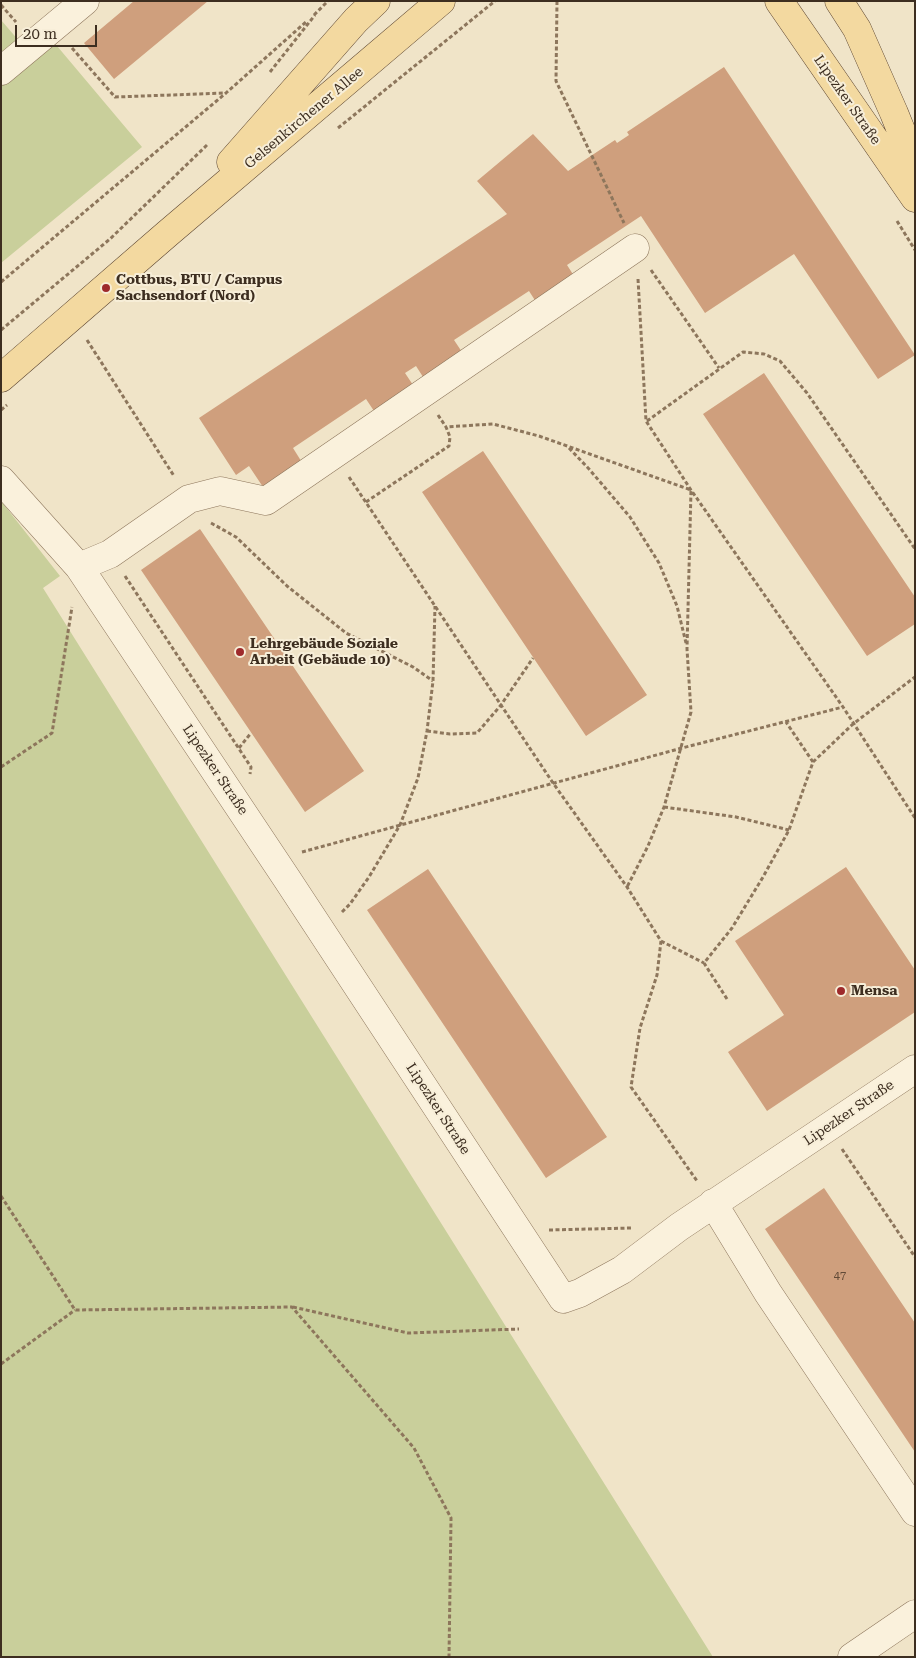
<!DOCTYPE html>
<meta charset="utf-8">
<style>
body{margin:0}
#map{position:relative;width:916px;height:1658px;overflow:hidden;background:#f0e4c8;font-family:"Roboto Serif",serif}
canvas{display:block}
.frame{position:absolute;inset:0;border:2px solid #3d2e20;pointer-events:none}
.scale{position:absolute;left:15px;top:25px;width:82px;height:22px;box-sizing:border-box;border:2px solid #3d2e20;border-top:0;padding-left:6px;font-size:15px;line-height:18px;white-space:nowrap;color:#3d2e20;-webkit-text-stroke:4px #f7eed8;paint-order:stroke}
</style>
<div id="map">
<canvas width="916" height="1658"></canvas>
<div class="frame"></div>
<div class="scale">20 m</div>
</div>
<script>
const ctx = document.querySelector('canvas').getContext('2d');
ctx.lineJoin = 'round';
function fillPath(path, color) {
  ctx.fillStyle = color;
  ctx.fill(path, 'evenodd');
}
function toPath(rows) {
  const path = new Path2D();
  for (const r of rows) {
    path.moveTo(r[0], r[1]);
    for (let i = 2; i < r.length; i += 2) path.lineTo(r[i], r[i + 1]);
  }
  return path;
}
function stroke(path, color, width, dash) {
  ctx.strokeStyle = color;
  ctx.lineWidth = width;
  ctx.lineCap = dash ? 'butt' : 'round';
  ctx.setLineDash(dash || []);
  ctx.stroke(path);
}
function drawText(font, color, halo, rows, align = 'center') {
  ctx.font = font + ' "Roboto Serif",serif';
  ctx.lineWidth = 4;
  ctx.setLineDash([]);
  ctx.textBaseline = 'middle';
  ctx.strokeStyle = halo;
  ctx.fillStyle = color;
  for (const [text, x, y, turn = 0] of rows) {
    ctx.save();
    ctx.translate(x, y);
    ctx.rotate((+turn || 0) * Math.PI / 180);
    ctx.textAlign = isNaN(turn) ? turn : align;
    if (halo) ctx.strokeText(text, 0, 0);
    ctx.fillText(text, 0, 0);
    ctx.restore();
  }
}
fillPath(toPath([
 [1,20,32,56,52,40,142,147,1,263],
 [1,501,60,576,43,588,713,1657,1,1657]
]), '#c9cf9b');
fillPath(toPath([
 [134,1,208,1,114,79,84,43],
 [724,67,915,355,878,379,794,254,705,313,641,216,567,265,576,279,538,305,529,291,454,340,464,355,425,380,416,366,405,373,415,388,376,414,366,399,293,448,303,464,265,490,249,466,236,475,199,418,507,214,477,181,533,134,568,171,615,140,617,143,629,135,627,132],
 [764,373,915,597,915,624,867,656,703,414],
 [483,451,647,695,586,736,422,492],
 [200,529,364,771,305,812,141,570],
 [846,867,915,970,915,1012,767,1111,728,1052,784,1015,735,941],
 [428,869,607,1137,546,1178,367,910],
 [824,1188,915,1323,915,1452,765,1229]
]), '#cf9f7d');
const minor = toPath([
 [1,71,85,1],
 [1,480,79,567,287,879,563,1299,580,1293,622,1270,679,1227,915,1069],
 [79,567,110,554,189,499,220,491,266,501,635,248],
 [713,1203,768,1293,915,1512],
 [852,1657,915,1614]
]);
const major = toPath([
 [779,1,915,198],
 [839,1,857,29,894,113,915,165],
 [231,162,356,20,376,1],
 [1,378,167,234,441,1]
]);
stroke(minor, '#8d765c', 29);
stroke(major, '#5b4430', 29);
stroke(toPath([
 [557,1,556,81,624,223],
 [1,5,16,22],
 [314,15,328,1],
 [72,48,115,97,226,93],
 [270,72,315,15],
 [338,128,495,1],
 [897,221,915,250],
 [651,270,719,368],
 [638,279,646,421,691,490,843,707,915,818],
 [1,282,226,93,307,21],
 [1,330,110,239,207,145],
 [87,340,174,476],
 [1,410,7,405],
 [438,415,446,427],
 [647,421,743,352,764,354,780,361,807,393,915,549],
 [569,448,589,469,630,517,659,563,677,606,686,643],
 [349,477,553,783,627,887,661,941,657,975,640,1028,631,1087,697,1181],
 [366,502,449,446,450,437,446,427,493,424,539,436,691,490,687,649,691,712,664,807,648,846,627,887],
 [211,523,236,537,287,586,346,633,413,667,433,681],
 [125,576,251,767,250,774],
 [427,731,450,734,477,733,501,705,533,658],
 [239,748,251,733],
 [813,762,853,724,915,677],
 [1,767,52,733,72,607],
 [664,807,736,817,789,830],
 [302,852,682,748,843,707],
 [342,912,350,904,369,877,400,825,418,778,427,731,433,681,435,606],
 [661,941,704,963],
 [727,999,704,963,732,928,763,877,789,830,813,762,786,722],
 [842,1149,915,1257],
 [1,1196,75,1310,292,1307,414,1448,451,1518,449,1657],
 [549,1230,631,1228],
 [293,1307,408,1333,519,1329],
 [1,1364,75,1310]
]), '#8d765c', 3, [4, 2.5]);
stroke(minor, '#faf1dc', 28);
stroke(major, '#f3d9a0', 28);
for (const [x, y, r, color] of [
 [106,288,5,"#9e2a2b"],
 [240,652,5,"#9e2a2b"],
 [841,991,5,"#9e2a2b"]
]) {
  const dot = new Path2D();
  dot.arc(x, y, r, 0, 2 * Math.PI);
  ctx.fillStyle = color;
  ctx.fill(dot);
  stroke(dot, '#f7eed8', 2);
}
drawText('11px', '#624a37', null, [
 ["47",840,1276]
]);
drawText('14px', '#3d2e20', '#f7eed8', [
 ["Lipezker Straße",847,100,55],
 ["Gelsenkirchener Allee",304,118,-40],
 ["Lipezker Straße",215,770,56],
 ["Lipezker Straße",438,1109,57],
 ["Lipezker Straße",849,1113,-34]
]);
drawText('bold 14px', '#3d2e20', '#f7eed8', [
 ["Cottbus, BTU / Campus",116,280],
 ["Sachsendorf (Nord)",116,296],
 ["Lehrgebäude Soziale",250,644],
 ["Arbeit (Gebäude 10)",250,660],
 ["Mensa",851,991]
], 'left');
</script>
